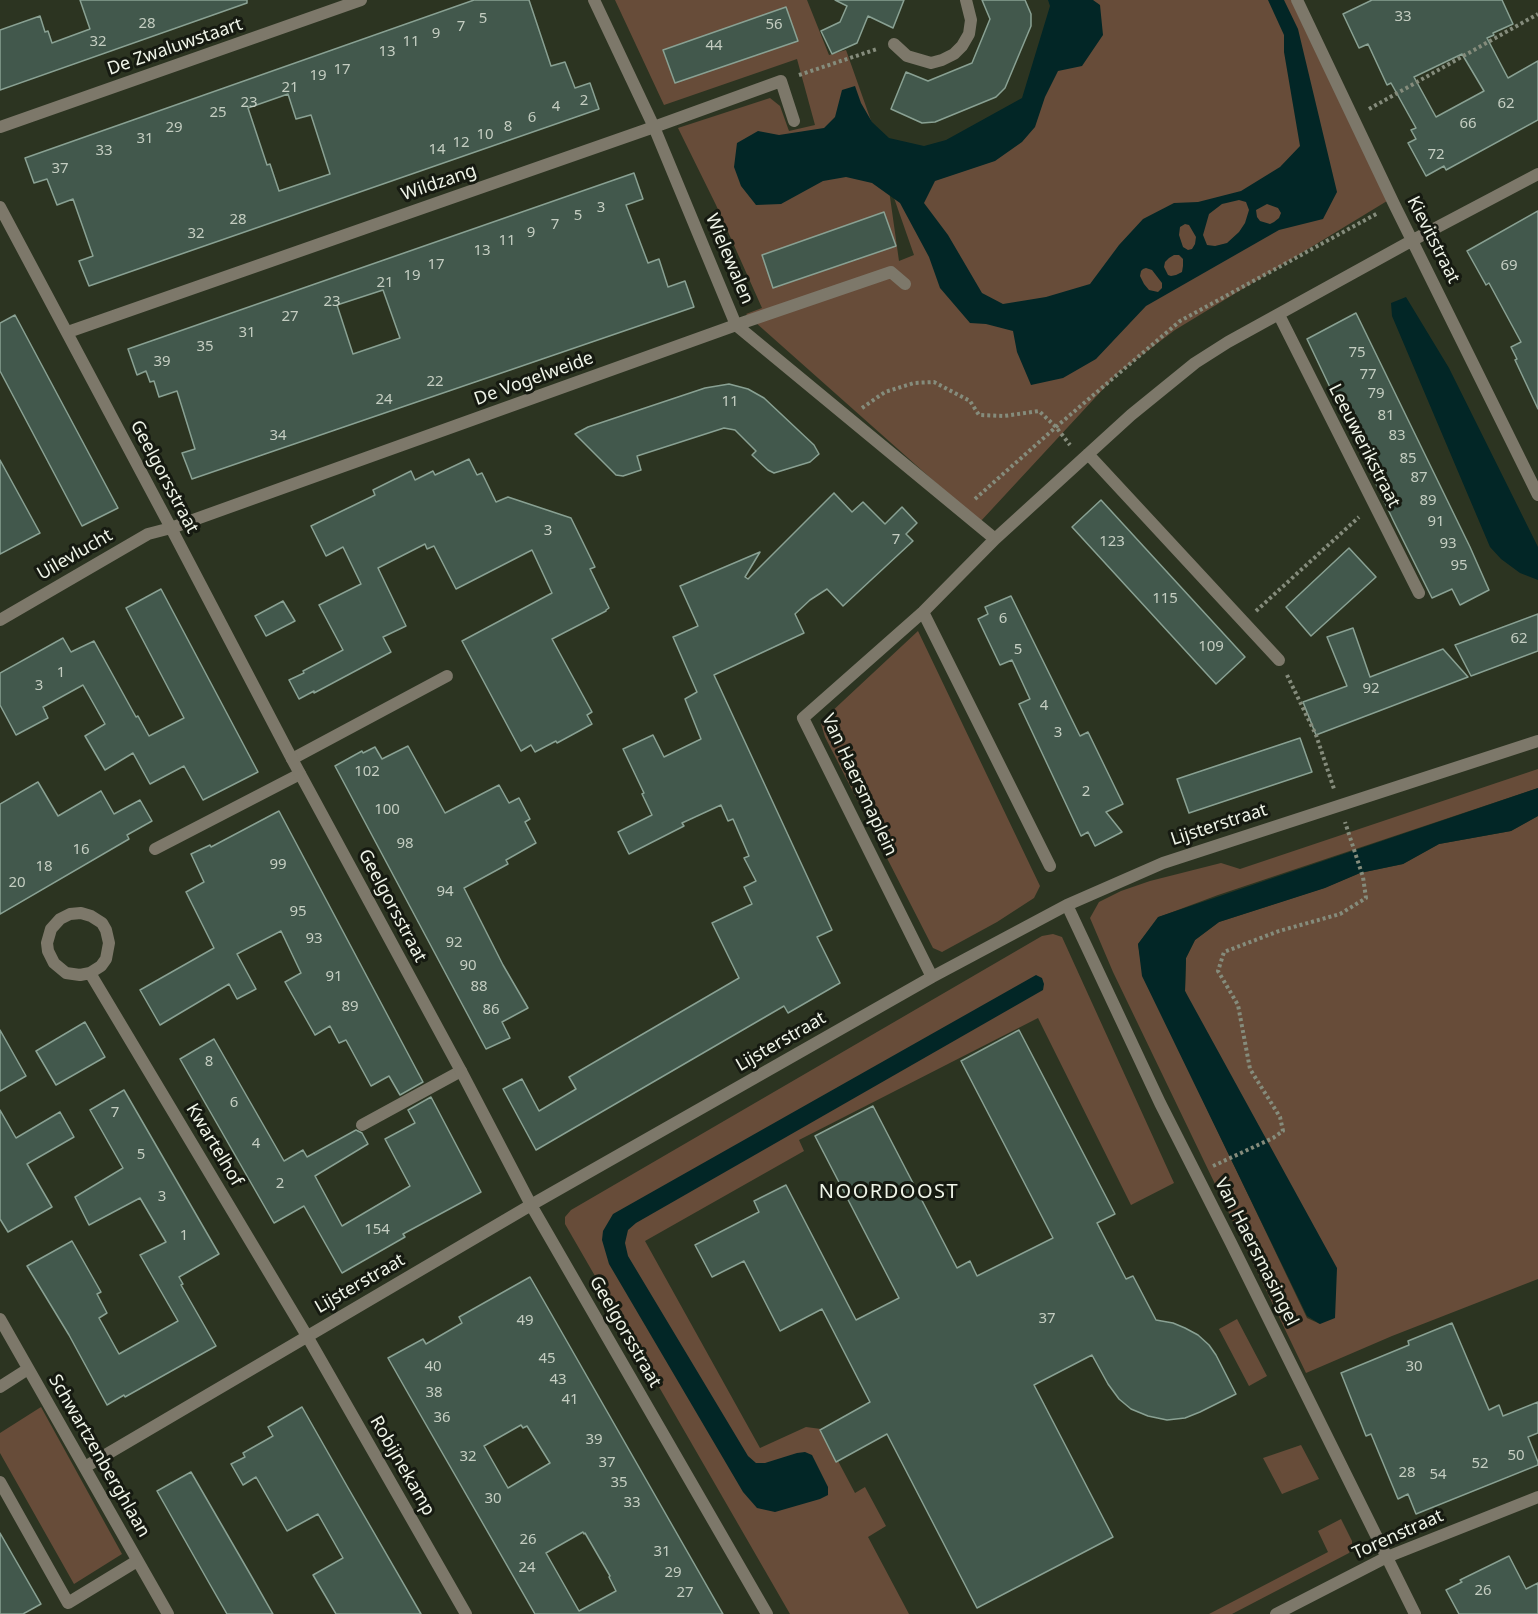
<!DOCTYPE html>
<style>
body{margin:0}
canvas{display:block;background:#2c3421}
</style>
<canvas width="1538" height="1614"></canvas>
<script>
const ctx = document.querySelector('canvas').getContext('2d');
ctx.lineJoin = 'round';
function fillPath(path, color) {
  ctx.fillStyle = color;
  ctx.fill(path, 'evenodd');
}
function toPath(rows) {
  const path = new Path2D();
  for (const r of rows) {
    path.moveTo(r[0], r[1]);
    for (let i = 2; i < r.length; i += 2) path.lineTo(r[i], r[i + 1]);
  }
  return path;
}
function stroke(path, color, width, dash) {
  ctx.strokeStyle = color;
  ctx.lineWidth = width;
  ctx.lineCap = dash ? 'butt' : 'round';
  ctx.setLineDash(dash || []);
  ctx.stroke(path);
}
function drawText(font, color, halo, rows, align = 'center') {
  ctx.font = font + ' "Noto Sans",sans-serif';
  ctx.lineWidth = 6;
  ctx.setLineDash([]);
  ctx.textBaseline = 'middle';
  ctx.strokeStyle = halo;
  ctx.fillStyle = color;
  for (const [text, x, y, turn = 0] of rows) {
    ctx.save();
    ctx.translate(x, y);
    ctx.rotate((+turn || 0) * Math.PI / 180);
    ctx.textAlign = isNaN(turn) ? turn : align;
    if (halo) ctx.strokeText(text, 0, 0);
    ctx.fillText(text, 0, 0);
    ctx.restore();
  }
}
fillPath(toPath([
 [615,0,807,0,829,55,846,50,886,163,955,142,1026,101,1054,0,1291,0,1387,201,1175,330,1118,373,980,522,746,314,762,308,716,205,678,128,770,98,780,106,789,131,815,125,797,59,664,105],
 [889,190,893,195,914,255,899,261],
 [918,631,1040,886,1034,898,997,922,942,952,933,948,825,737,821,724,828,715],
 [1538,769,1538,788,1218,895,1159,917,1138,944,1143,975,1307,1318,1320,1324,1185,991,1186,958,1195,940,1219,922,1324,888,1360,873,1403,864,1439,844,1511,831,1538,816,1538,1279,1392,1336,1306,1373,1113,972,1090,918,1099,902,1121,891,1150,881,1221,863,1240,869],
 [1053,934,1062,937,1174,1183,1131,1205,1038,1018,799,1140,804,1151,645,1241,760,1448,806,1427,821,1429,855,1493,865,1487,886,1526,868,1537,909,1614,790,1614,565,1224,565,1217,571,1210,1042,936],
 [1237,1319,1267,1376,1249,1386,1219,1329],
 [41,1407,122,1554,74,1584,0,1453,0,1433],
 [1301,1445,1319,1479,1282,1494,1263,1458],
 [1341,1519,1352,1541,1352,1548,1349,1553,1232,1614,1209,1614,1328,1552,1318,1531]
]), '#674c39');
fillPath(toPath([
 [1048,0,1093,0,1100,5,1103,35,1082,66,1058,71,1045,97,1035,127,1022,142,995,161,935,181,924,203,948,235,982,293,1003,304,1046,297,1090,284,1119,245,1143,219,1174,203,1198,202,1241,191,1280,167,1300,146,1284,52,1284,35,1268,0,1284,0,1298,29,1337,192,1323,219,1279,230,1146,306,1096,359,1063,378,1031,385,1017,352,1013,331,986,324,970,323,940,288,929,257,900,203,872,183,846,177,823,181,781,204,756,205,741,186,734,167,737,143,758,131,779,135,824,128,835,117,842,90,855,86,861,103,872,122,889,138,924,146,946,140,1022,98,1050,6],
 [1239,200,1246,202,1249,210,1245,223,1239,232,1227,243,1215,246,1207,245,1203,235,1209,214,1222,204],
 [1267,204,1278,208,1281,213,1279,218,1274,222,1270,224,1260,221,1257,217,1256,210],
 [1185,224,1189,225,1196,237,1195,244,1192,249,1188,250,1183,247,1179,235,1180,227],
 [1174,255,1179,255,1183,259,1183,266,1182,272,1176,275,1171,276,1168,275,1164,267,1165,262,1169,258],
 [1146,268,1152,270,1162,283,1162,288,1158,292,1149,290,1144,284,1140,276,1141,271,1143,269],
 [1406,297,1449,368,1538,547,1538,580,1520,573,1501,559,1490,547,1392,316,1391,303],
 [1538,788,1538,816,1511,831,1439,844,1403,864,1360,873,1325,888,1219,922,1195,940,1186,958,1185,991,1337,1268,1335,1318,1320,1324,1307,1316,1142,976,1138,944,1158,917],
 [1036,975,1042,978,1044,984,1043,990,636,1223,628,1230,625,1243,628,1256,748,1456,756,1463,765,1463,797,1453,805,1452,812,1455,828,1487,828,1495,820,1499,775,1512,757,1508,743,1492,609,1264,602,1240,603,1231,613,1214]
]), '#022626');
const building = toPath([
 [80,0,247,0,247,3,0,90,0,30,40,16,45,32,48,31,52,43,90,29,80,0],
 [474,0,529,0,551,66,565,62,575,88,590,83,599,109,89,286,79,261,93,256,73,199,57,205,47,179,34,183,25,158,474,0],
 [288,94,296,119,311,115,330,174,279,191,270,164,267,165,248,108,288,94],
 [835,0,904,0,893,28,868,16,857,43,832,54,821,31,840,22,847,6,835,0],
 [982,0,1025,0,1031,14,1031,26,1005,88,996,97,935,122,922,123,891,109,906,72,928,81,972,63,990,19,982,0],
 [1372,0,1502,0,1513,24,1493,33,1494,35,1487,38,1508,78,1538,61,1538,120,1446,170,1444,166,1426,176,1408,143,1416,139,1411,130,1416,128,1391,83,1387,85,1368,44,1359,48,1343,14,1372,0],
 [1462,54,1484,91,1436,117,1414,77,1462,54],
 [786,7,798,41,675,83,663,50,786,7],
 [634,173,643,199,626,205,648,263,659,259,668,287,685,281,694,307,192,479,182,453,195,449,177,391,159,397,154,381,150,382,146,371,137,375,128,349,634,173],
 [383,290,400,338,353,354,337,305,383,290],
 [1538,211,1538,409,1515,360,1517,359,1511,347,1521,342,1489,283,1486,285,1467,251,1538,211],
 [884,212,896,246,773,288,762,255,884,212],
 [1356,313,1470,547,1489,590,1460,605,1452,589,1432,598,1394,522,1307,339,1356,313],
 [15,315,118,508,82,526,0,371,0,323,15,315],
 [729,384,748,389,764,398,814,445,819,454,810,462,774,473,768,470,752,455,756,451,735,430,724,428,637,456,641,470,623,476,616,475,575,434,588,427,705,388,729,384],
 [469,459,477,475,482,473,496,502,508,497,571,518,595,567,590,569,609,608,606,610,606,611,552,639,592,712,587,715,592,724,557,743,556,741,535,752,531,745,521,751,462,641,552,593,532,550,456,589,434,546,427,549,425,544,378,568,406,626,383,637,391,652,314,693,314,691,299,699,289,680,304,673,303,671,343,650,319,605,361,584,343,547,326,556,311,526,375,495,373,490,411,471,415,480,433,471,435,475,469,459],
 [0,460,40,533,0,554,0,460],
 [834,493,852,512,863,502,885,524,902,507,917,523,906,534,913,541,843,606,827,589,810,600,795,614,804,633,714,675,832,930,817,937,840,983,788,1013,784,1006,536,1150,503,1089,522,1079,539,1111,576,1089,569,1077,739,978,712,923,752,904,744,887,756,881,744,858,749,856,733,819,728,821,721,805,682,823,684,826,629,854,618,832,652,815,642,794,644,793,623,749,653,735,664,757,701,739,685,699,697,692,673,637,698,626,680,586,760,552,745,577,748,579,834,493],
 [1101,500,1245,657,1216,684,1072,527,1101,500],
 [1349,548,1376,577,1311,636,1286,607,1349,548],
 [161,589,258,772,203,800,184,766,150,784,133,753,105,770,85,736,105,724,83,685,43,707,48,718,16,735,0,705,0,673,63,638,71,652,94,641,136,717,138,716,149,736,184,718,126,608,161,589],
 [1011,596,1080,736,1088,732,1123,804,1106,812,1122,832,1095,846,1088,832,1081,836,1019,704,1030,699,1012,660,1000,665,978,619,988,614,985,607,1011,596],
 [283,601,295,621,266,636,255,616,283,601],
 [1538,614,1538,651,1471,676,1455,645,1538,614],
 [1353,628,1370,677,1443,649,1468,677,1316,735,1303,702,1347,686,1327,637,1353,628],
 [1300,738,1312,772,1189,813,1177,779,1300,738],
 [408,746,445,813,499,785,509,803,519,798,530,819,525,822,536,843,506,860,508,864,464,888,503,965,528,1008,502,1022,510,1038,486,1049,335,766,362,751,363,753,375,747,382,759,408,746],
 [38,782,58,816,101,791,114,814,140,800,152,821,127,835,129,839,0,914,0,804,38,782],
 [279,811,423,1082,400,1095,389,1076,371,1086,346,1040,339,1043,330,1026,315,1035,285,982,301,973,281,931,237,954,256,989,237,999,229,984,160,1025,140,990,214,948,186,892,204,882,191,854,210,845,211,847,279,811],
 [85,1022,105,1057,56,1085,36,1051,85,1022],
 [0,1030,26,1076,0,1091,0,1030],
 [1019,1030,1115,1214,1097,1223,1126,1279,1133,1276,1156,1320,1173,1323,1185,1328,1198,1335,1209,1345,1216,1355,1236,1394,1200,1412,1185,1418,1167,1420,1148,1416,1131,1409,1119,1399,1108,1384,1092,1355,1034,1385,1113,1537,977,1608,887,1434,836,1462,820,1430,870,1402,822,1309,780,1331,744,1261,712,1277,695,1245,759,1212,754,1201,786,1185,856,1320,899,1298,815,1136,873,1106,957,1268,970,1261,977,1276,1053,1238,961,1061,1019,1030],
 [214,1039,284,1161,303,1150,307,1157,356,1130,362,1133,368,1144,315,1176,342,1226,410,1186,385,1139,415,1123,408,1110,431,1097,481,1192,403,1234,405,1237,342,1273,304,1206,274,1223,180,1059,214,1039],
 [124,1090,219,1254,179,1277,183,1284,181,1285,216,1346,125,1397,124,1395,107,1405,69,1335,27,1266,72,1241,101,1292,97,1294,107,1313,99,1318,119,1354,178,1321,140,1255,166,1242,140,1198,89,1225,75,1197,123,1168,90,1110,124,1090],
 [0,1110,16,1138,60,1112,74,1137,27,1164,52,1207,8,1232,0,1219,0,1110],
 [530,1277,553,1317,723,1614,535,1614,409,1395,388,1358,423,1339,426,1344,462,1323,459,1317,530,1277],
 [521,1425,523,1428,527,1426,550,1463,508,1488,484,1446,521,1425],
 [583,1532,584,1534,585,1533,610,1576,609,1577,616,1591,579,1611,546,1553,583,1532],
 [1452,1323,1489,1410,1499,1405,1503,1416,1538,1402,1538,1433,1528,1437,1538,1462,1538,1465,1416,1514,1408,1494,1398,1499,1371,1434,1366,1436,1341,1373,1409,1345,1408,1341,1452,1323],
 [302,1407,347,1486,421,1614,336,1614,313,1575,343,1558,318,1514,287,1531,256,1477,243,1485,231,1464,245,1457,243,1453,273,1436,268,1427,302,1407],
 [191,1472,253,1579,273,1614,227,1614,208,1581,157,1491,191,1472],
 [0,1533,41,1604,23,1614,0,1614,0,1533],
 [1509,1556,1526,1589,1538,1583,1538,1614,1459,1614,1446,1590,1462,1582,1460,1580,1509,1556]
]);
fillPath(building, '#42584c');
stroke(building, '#89a193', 1.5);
stroke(toPath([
 [799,75,877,49],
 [1369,109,1538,14],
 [862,408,885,392,914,383,934,382,970,401,979,415,1004,416,1039,411,1056,427,1070,445],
 [975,499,1056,427,1180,321,1378,213],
 [1256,611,1359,517],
 [1287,675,1316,735,1334,789],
 [1213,1166,1273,1138,1283,1131,1280,1117,1250,1069,1238,1005,1218,971,1224,952,1279,931,1340,914,1366,898,1363,877,1345,822]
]), '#858c7c', 4, [3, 3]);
stroke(toPath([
 [292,759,447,676],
 [155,849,300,774],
 [362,1125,461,1071]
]), '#7d786a', 12);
stroke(toPath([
 [594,0,654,127,736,325,995,539],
 [1297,0,1394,204,1538,495],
 [894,44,907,56,931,63,942,60,954,54,962,46,969,34,971,20,966,0],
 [0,127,361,0],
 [0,207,171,528,292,759,461,1071,531,1205,767,1614],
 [1279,315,1419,593],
 [68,332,654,127,781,81,794,121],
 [1088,454,1279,660],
 [923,612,1050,866],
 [0,620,148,534,171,528,736,325,891,272,905,284],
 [1067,905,1160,1103,1231,1243,1415,1614],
 [90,973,101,966,106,959,109,943,106,930,102,923,91,916,81,913,70,914,60,919,51,929,47,943,48,951,54,963,66,973,80,975,90,973,307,1336,466,1614],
 [932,977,803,718,923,612,995,539,1131,415,1195,363,1228,342,1413,240,1538,174],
 [0,1319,168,1614],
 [0,1387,28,1369],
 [85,1467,531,1205,932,977,1067,905,1163,863,1538,741],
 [0,1482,68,1603,137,1561],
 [1276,1614,1387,1557,1538,1497]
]), '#7d786a', 12);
drawText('15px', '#c4cdc1', null, [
 ["33",1403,17],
 ["5",483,19],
 ["28",147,24],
 ["56",774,25],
 ["7",461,27],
 ["9",436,34],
 ["32",98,42],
 ["11",411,42],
 ["44",714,46],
 ["13",387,52],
 ["17",342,70],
 ["19",318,76],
 ["21",290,88],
 ["2",584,101],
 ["23",249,103],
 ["62",1506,104],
 ["4",556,107],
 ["25",218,113],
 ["6",532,118],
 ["66",1468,124],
 ["8",508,127],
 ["29",174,128],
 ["10",485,135],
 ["31",145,139],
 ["12",461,143],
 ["14",437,150],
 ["33",104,151],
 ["72",1436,155],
 ["37",60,169],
 ["3",601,208],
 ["5",578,216],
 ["28",238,220],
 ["7",555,225],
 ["9",531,233],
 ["32",196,234],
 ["11",507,241],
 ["13",482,251],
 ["17",436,265],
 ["69",1509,266],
 ["19",412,276],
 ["21",385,283],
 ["23",332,302],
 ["27",290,317],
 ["31",247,333],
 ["35",205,347],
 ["75",1357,353],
 ["39",162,362],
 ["77",1368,375],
 ["22",435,382],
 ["79",1376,394],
 ["24",384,400],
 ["11",730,402],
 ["81",1386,416],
 ["34",278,436],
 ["83",1397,436],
 ["85",1408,459],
 ["87",1419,478],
 ["89",1428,501],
 ["91",1436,522],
 ["3",548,531],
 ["7",896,540],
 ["123",1112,542],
 ["93",1448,544],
 ["95",1459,566],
 ["115",1165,599],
 ["6",1003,619],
 ["62",1519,639],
 ["109",1211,647],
 ["5",1018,650],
 ["1",61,673],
 ["3",39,686],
 ["92",1371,689],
 ["4",1044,706],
 ["3",1058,733],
 ["102",367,772],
 ["2",1086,792],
 ["100",387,810],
 ["98",405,844],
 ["16",81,850],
 ["99",278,865],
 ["18",44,867],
 ["20",17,883],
 ["94",445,892],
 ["95",298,912],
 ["93",314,939],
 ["92",454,943],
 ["90",468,966],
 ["91",334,977],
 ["88",479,987],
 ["89",350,1007],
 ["86",491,1010],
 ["8",209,1062],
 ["6",234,1103],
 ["7",115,1113],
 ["4",256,1144],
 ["5",141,1155],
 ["2",280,1184],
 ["3",162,1197],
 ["154",377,1230],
 ["1",184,1236],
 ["37",1047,1319],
 ["49",525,1321],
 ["45",547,1359],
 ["40",433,1367],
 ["30",1414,1367],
 ["43",558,1380],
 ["38",434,1393],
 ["41",570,1400],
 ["36",442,1418],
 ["39",594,1440],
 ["50",1516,1456],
 ["32",468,1457],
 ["37",607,1463],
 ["52",1480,1464],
 ["28",1407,1473],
 ["54",1438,1475],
 ["35",619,1483],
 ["30",493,1499],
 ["33",632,1503],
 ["26",528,1540],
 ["31",662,1552],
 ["24",527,1568],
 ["29",673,1573],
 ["26",1483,1591],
 ["27",685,1593]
]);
drawText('18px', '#eff4e8', '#161a11', [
 ["De Zwaluwstaart",175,47,-19],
 ["Wildzang",439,183,-19],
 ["Kievitstraat",1433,240,63],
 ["Wielewalen",729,259,67],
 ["De Vogelweide",534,379,-20],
 ["Leeuwerikstraat",1364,446,63],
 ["Geelgorsstraat",164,477,62],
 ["Uilevlucht",75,555,-30],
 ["Van Haersmaplein",859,785,65],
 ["Lijsterstraat",1219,825,-18],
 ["Geelgorsstraat",392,906,62],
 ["Lijsterstraat",781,1042,-30],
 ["Kwartelhof",214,1145,59],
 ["Van Haersmasingel",1256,1252,63],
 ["Lijsterstraat",360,1284,-30],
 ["Geelgorsstraat",625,1332,60],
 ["Schwartzenberghlaan",99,1456,60],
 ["Robijnekamp",402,1466,60],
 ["Torenstraat",1398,1535,-24]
]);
ctx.letterSpacing = '1.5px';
drawText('20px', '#eff4e8', '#161a11', [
 ["NOORDOOST",889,1192]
]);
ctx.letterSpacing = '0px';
</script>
